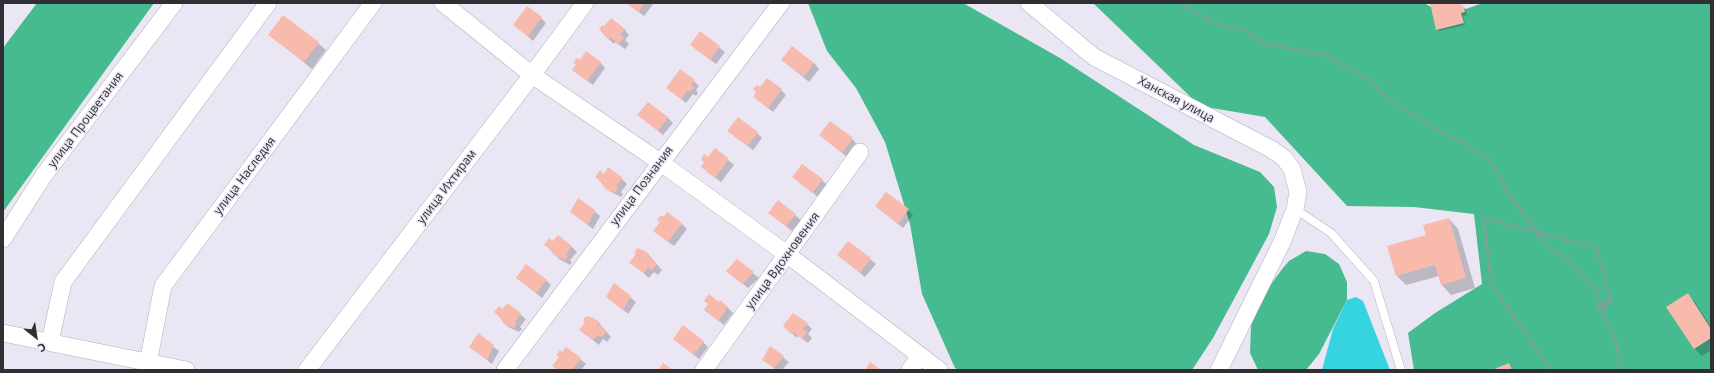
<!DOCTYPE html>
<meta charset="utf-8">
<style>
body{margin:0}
#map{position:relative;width:1714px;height:373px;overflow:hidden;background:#eae6f4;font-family:"Open Sans",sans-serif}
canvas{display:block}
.frame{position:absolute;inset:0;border:4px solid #302f34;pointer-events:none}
.north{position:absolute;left:16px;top:317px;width:40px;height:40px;-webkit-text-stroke:3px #eae6f4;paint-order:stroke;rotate:150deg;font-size:11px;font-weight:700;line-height:16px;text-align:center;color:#302f34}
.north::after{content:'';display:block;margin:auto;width:14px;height:18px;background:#302f34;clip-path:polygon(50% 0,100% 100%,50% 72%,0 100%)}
</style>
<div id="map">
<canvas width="1714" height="373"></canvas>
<div class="frame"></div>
<div class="north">С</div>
</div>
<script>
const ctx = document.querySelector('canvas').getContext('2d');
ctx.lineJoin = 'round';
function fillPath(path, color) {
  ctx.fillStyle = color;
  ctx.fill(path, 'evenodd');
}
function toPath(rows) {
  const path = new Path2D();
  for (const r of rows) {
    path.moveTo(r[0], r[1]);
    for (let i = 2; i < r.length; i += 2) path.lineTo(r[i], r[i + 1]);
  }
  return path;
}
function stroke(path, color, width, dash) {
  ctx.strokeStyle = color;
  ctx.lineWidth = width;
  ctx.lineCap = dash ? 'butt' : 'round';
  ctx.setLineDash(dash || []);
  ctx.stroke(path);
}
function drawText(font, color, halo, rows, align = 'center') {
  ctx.font = font + ' "Open Sans",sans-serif';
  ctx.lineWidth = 3;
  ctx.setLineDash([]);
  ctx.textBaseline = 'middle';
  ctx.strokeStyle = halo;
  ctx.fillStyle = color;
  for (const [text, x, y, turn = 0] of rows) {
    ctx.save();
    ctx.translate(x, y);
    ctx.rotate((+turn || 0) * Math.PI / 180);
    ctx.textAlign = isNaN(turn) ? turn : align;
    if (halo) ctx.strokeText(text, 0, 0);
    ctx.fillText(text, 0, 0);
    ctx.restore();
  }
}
fillPath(toPath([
 [37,3,154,3,3,212,3,48],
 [808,3,963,3,1060,58,1194,145,1260,172,1274,187,1277,207,1269,234,1213,338,1192,370,958,370,955,368,922,294,910,224,885,142,856,88,827,51],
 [1093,3,1424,3,1433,8,1460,11,1483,3,1711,3,1711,370,1414,370,1408,333,1435,313,1482,284,1474,214,1414,207,1347,206,1265,117,1200,106],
 [1306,251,1325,254,1339,264,1347,282,1347,300,1319,354,1306,370,1258,370,1250,353,1251,326,1257,307,1266,291,1283,268,1289,261]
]), '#45bb8f');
fillPath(toPath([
 [1356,297,1363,301,1390,370,1322,370,1333,329,1347,300]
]), '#36d3e0');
fillPath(toPath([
 [627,3,654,3,644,16],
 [1431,3,1460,3,1461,7,1465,8,1467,15,1463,16,1465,25,1439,31,1437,29],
 [541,18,546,23,533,41,514,25],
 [604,28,624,29,629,35,625,40,629,44,625,49,615,42,614,44,604,35,600,29],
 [700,32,725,52,716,64,691,45],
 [270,35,318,43,326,50,312,69],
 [782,60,814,63,819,69,809,82],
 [580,61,600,62,605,68,593,85,579,75,577,65,574,63],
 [694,81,699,86,696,90,698,93,696,96,693,94,686,103,667,88],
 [760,88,781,90,786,95,773,112,754,97],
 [639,115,667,117,673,123,663,135],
 [757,133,762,138,753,150,734,136],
 [820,135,852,139,857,144,847,157],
 [715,149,734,165,721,182,707,172,708,158],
 [604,175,622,179,627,184,621,192,623,194,621,197,609,191,596,177],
 [793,177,822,180,827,185,818,197],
 [876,206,908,210,913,215,903,228],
 [594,211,600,216,593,229,571,212],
 [795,215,801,220,792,231,775,218],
 [1449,219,1458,229,1475,288,1451,295,1442,285,1439,276,1406,285,1397,276,1427,236],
 [682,224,687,229,674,246,660,236],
 [553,242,571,246,577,252,570,260,572,262,570,265,559,259,546,245],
 [849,242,876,264,865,277,838,255],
 [637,249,649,255,662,270,658,275,654,272,649,278,631,262,637,254],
 [737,261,759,278,748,288,727,271],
 [517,278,546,280,551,285,542,298],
 [614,285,636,302,628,314,608,297],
 [1687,295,1695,302,1711,327,1711,350,1702,356,1694,348],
 [721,301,733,313,724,325,705,310],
 [507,304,526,319,520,327,522,329,519,332,508,327,495,312,503,310],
 [586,322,598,322,611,337,607,342,603,339,599,345,586,335,580,330],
 [807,324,812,329,808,334,812,338,808,343,798,336,797,338,784,326],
 [478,335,499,351,492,364,470,347],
 [674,339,703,342,708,347,699,359],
 [771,348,789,362,782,370,776,370,764,360],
 [580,359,586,364,581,370,558,370,553,366]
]), '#0003');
fillPath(toPath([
 [626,3,645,3,638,12],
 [1430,3,1459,3,1460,6,1463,5,1465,12,1461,13,1464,23,1436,30],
 [527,6,542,17,528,36,513,25],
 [283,15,319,42,304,62,268,35],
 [611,18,625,29,620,35,624,38,619,44,610,37,608,39,599,29,602,25,604,26],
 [700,31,720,46,710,60,690,45],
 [792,46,814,63,804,77,781,60],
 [586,51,601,62,587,81,572,70,576,64,573,63,577,58,580,60],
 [680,69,695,80,691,85,694,87,690,92,688,90,681,99,666,88],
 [767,78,782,89,768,108,753,97,756,92,753,89,757,85,760,87],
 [648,102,668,117,658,131,637,115],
 [738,117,758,132,748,146,727,131],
 [830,121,853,138,842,153,819,135],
 [715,148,729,159,715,178,701,167,704,162,701,159,704,154,708,157],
 [802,164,823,179,812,193,792,177],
 [608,167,623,178,616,186,618,188,615,193,607,190,603,186,604,184,595,177,600,170,604,174],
 [886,192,909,209,898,224,875,206],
 [578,198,595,210,588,225,570,212],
 [778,200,796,214,786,226,768,213],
 [667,212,682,223,668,242,653,231,660,222,657,220,661,215,664,217],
 [1449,218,1466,278,1441,285,1435,265,1396,276,1387,246,1426,235,1423,225],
 [558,235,572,246,566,254,568,256,565,260,552,254,554,252,544,245,549,238,553,241],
 [848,241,871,258,860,273,837,255],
 [637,248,645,251,649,254,648,256,657,264,652,270,648,267,644,273,629,263,636,254,634,253],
 [737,259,754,272,742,284,726,271],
 [526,264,547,280,536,293,516,278],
 [614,283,631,296,623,310,606,297],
 [1688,293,1711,329,1711,338,1694,349,1666,307],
 [709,294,719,302,720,300,728,307,718,321,704,310,708,304,704,301],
 [507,303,521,313,515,322,517,323,514,328,506,325,502,322,503,320,494,312,499,306,503,309],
 [793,313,808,323,803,329,807,332,802,339,793,332,791,334,783,326],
 [586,316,594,318,599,322,597,324,607,331,602,337,598,335,593,340,579,330,585,322,583,320],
 [683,325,704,341,694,355,673,339],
 [478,333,494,345,487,360,469,347],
 [770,346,784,356,774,368,762,360],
 [566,347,581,358,572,370,558,370,552,366,559,357,556,355,560,350,562,352],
 [870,362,881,370,865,370],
 [663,363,673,370,658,370],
 [1509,363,1512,370,1492,370]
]), '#f8baac');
const lane = toPath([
 [1295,209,1331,233,1374,281,1401,370]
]);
const street = toPath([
 [443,3,532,75,660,162,788,255,939,370],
 [1029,3,1094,57,1271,149,1284,158,1292,169,1298,192,1295,209,1282,242,1219,370],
 [3,239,44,175,174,3],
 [3,333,186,370],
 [50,342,63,282,268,3],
 [148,363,163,286,373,3],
 [307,370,532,75,585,3],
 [505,370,781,3],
 [704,370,860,152],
 [910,370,920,356]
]);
stroke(lane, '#b2afbc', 9);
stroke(street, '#b2afbc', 18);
stroke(toPath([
 [1180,3,1219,25,1244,30,1265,44,1321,54,1340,63,1369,80,1385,96,1409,112,1436,129,1464,143,1491,161,1508,193,1545,243,1568,260,1583,276,1595,290,1604,309,1610,301],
 [1482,218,1597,248,1610,301],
 [1484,219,1491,283,1550,370],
 [1610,301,1598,306,1615,338,1621,370]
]), '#98959f', 2.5, [3, 2]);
stroke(lane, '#fff', 8);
stroke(street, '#fff', 17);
drawText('12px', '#302f34', '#eae6f4', [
 ["Ханская улица",1176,100,28],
 ["улица Процветания",86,120,-53],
 ["улица Наследия",245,176,-53],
 ["улица Познания",642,186,-53],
 ["улица Ихтирам",447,187,-53],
 ["улица Вдохновения",783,261,-54]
]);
</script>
